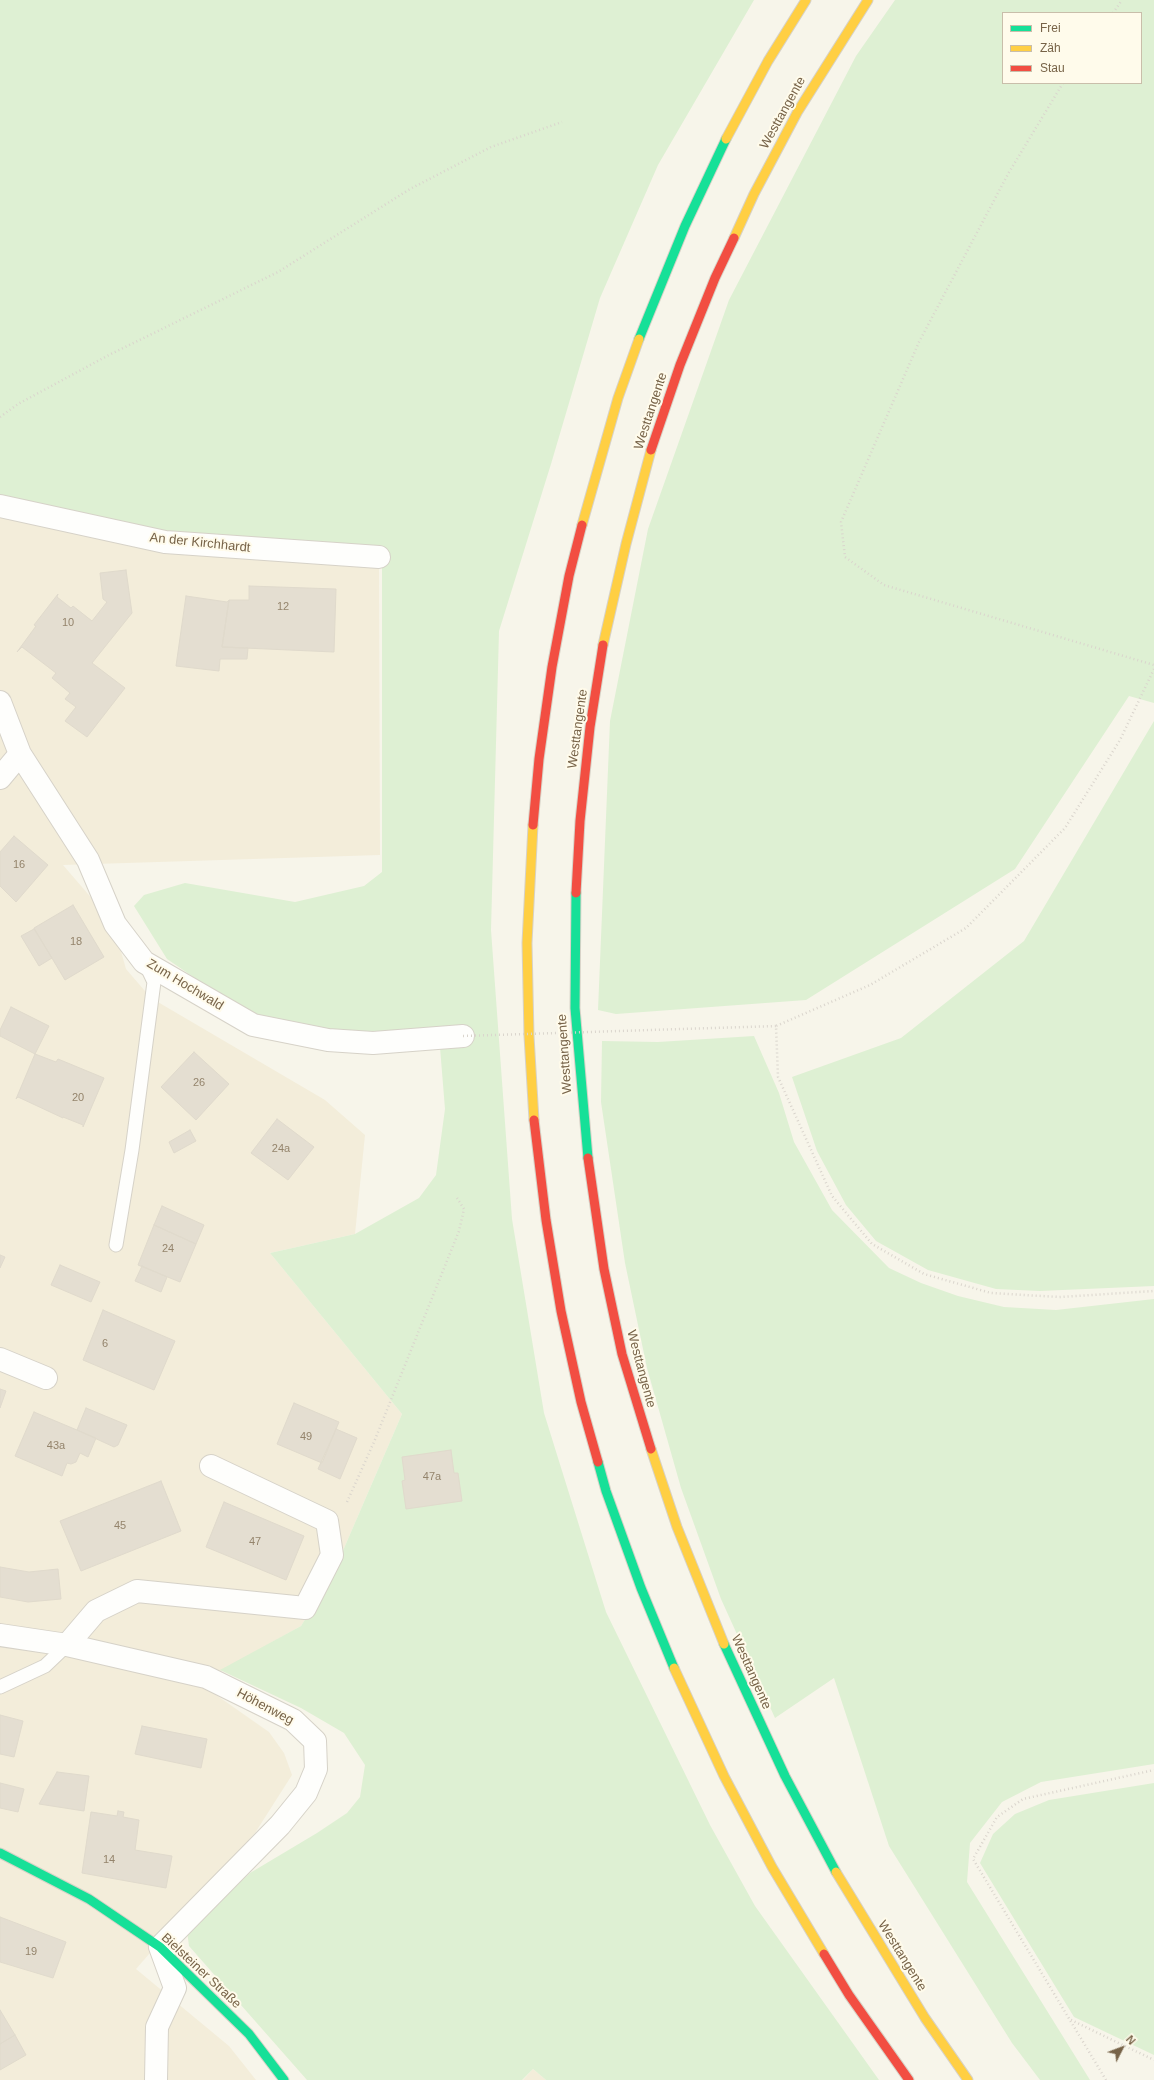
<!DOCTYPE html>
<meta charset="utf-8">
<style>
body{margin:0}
#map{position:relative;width:1154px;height:2080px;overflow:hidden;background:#f7f5ea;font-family:Helvetica,sans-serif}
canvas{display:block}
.legend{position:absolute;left:1002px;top:12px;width:140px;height:72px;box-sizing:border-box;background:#fffbeb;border:1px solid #c9beaa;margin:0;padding:5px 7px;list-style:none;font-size:12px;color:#776348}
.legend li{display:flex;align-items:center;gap:8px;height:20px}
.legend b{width:20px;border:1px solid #c9beaa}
.north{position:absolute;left:1102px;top:2028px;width:40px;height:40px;-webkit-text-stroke:3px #fffbeb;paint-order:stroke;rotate:48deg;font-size:11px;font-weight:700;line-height:16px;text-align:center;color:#776348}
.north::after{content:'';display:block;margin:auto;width:14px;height:18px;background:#776348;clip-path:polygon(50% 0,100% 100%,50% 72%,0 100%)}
</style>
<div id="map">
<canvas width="1154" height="2080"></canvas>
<ul class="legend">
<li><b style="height:5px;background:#16e098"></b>Frei</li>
<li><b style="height:5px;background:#ffcf43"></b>Zäh</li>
<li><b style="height:5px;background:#f24e42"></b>Stau</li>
</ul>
<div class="north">N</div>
</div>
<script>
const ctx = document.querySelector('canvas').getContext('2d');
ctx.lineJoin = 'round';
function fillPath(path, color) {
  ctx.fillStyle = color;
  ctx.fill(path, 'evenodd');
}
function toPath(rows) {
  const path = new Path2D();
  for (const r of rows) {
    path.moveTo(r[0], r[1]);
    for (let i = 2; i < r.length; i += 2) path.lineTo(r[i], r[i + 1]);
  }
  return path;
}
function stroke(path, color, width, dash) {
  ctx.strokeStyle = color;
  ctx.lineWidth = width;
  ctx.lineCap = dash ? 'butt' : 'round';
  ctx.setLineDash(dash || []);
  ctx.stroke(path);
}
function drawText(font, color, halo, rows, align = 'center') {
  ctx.font = font + ' Helvetica,sans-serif';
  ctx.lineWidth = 4;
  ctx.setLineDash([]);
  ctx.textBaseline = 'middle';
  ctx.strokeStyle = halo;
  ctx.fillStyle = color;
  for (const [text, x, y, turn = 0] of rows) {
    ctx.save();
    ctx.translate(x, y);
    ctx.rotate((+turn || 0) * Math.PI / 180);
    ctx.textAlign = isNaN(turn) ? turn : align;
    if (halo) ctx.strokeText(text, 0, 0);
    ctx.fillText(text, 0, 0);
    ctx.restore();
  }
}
fillPath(toPath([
 [0,506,379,557,380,855,63,865,113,923,126,969,151,998,325,1100,365,1135,355,1234,270,1253,402,1414,332,1576,301,1626,199,1683,269,1732,284,1753,292,1775,255,1833,136,1969,229,2046,256,2080,0,2080],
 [533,2069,546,2080,523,2080]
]), '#f3edda');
fillPath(toPath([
 [0,0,754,0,658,165,600,298,551,464,499,631,491,930,512,1219,544,1413,606,1612,710,1825,755,1906,879,2080,546,2080,533,2069,522,2080,307,2080,189,1946,187,1931,250,1873,317,1833,347,1813,360,1797,365,1765,344,1733,301,1708,220,1670,301,1626,332,1576,402,1414,270,1253,355,1234,419,1198,436,1175,445,1109,439,1035,268,1028,167,959,134,906,144,895,185,883,295,902,364,886,382,872,382,559,147,535,0,501],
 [895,0,1154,0,1154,703,1129,696,1015,869,806,1000,616,1014,598,1010,610,721,648,529,729,300,856,56],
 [1003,13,1141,13,1141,83,1003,83],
 [1154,721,1154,1286,1040,1291,996,1289,928,1270,876,1241,846,1205,817,1151,792,1077,901,1038,1024,941],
 [754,1036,779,1093,794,1142,832,1210,889,1268,921,1283,958,1296,1004,1307,1056,1310,1154,1299,1154,1764,1041,1782,1002,1802,970,1843,967,1882,1090,2080,1040,2080,1012,2043,889,1846,834,1678,775,1718,721,1599,681,1488,647,1368,625,1263,601,1102,602,1041,658,1042],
 [1154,1783,1154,2055,1074,2017,980,1863,993,1834,1015,1814,1049,1800]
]), '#def0d3');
const building = toPath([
 [126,570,132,613,92,663,125,688,87,737,65,721,76,707,65,699,70,693,52,678,56,673,22,647,17,652,36,626,34,625,58,594,57,597,71,608,73,606,92,621,107,602,103,599,100,573,126,570],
 [249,586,336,589,334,652,222,647,229,600,249,600,249,586],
 [186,596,227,602,229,600,222,647,248,648,247,659,220,659,219,671,176,666,186,596],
 [14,836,48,865,16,902,0,886,0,852,14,836],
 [73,905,104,957,65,980,34,928,73,905],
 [34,929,52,958,39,966,21,936,34,929],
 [11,1007,49,1026,35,1054,0,1036,0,1030,11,1007],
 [194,1052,229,1084,196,1120,161,1087,194,1052],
 [35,1054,56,1062,58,1059,104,1078,83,1127,83,1125,63,1117,63,1118,18,1097,16,1099,35,1054],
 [277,1119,314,1147,288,1180,251,1153,277,1119],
 [190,1130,196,1141,174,1153,169,1142,190,1130],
 [162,1206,204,1225,196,1244,154,1225,162,1206],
 [154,1225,196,1244,180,1282,138,1265,154,1225],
 [0,1255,5,1257,0,1268,0,1255],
 [60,1265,100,1282,91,1302,51,1285,60,1265],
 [142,1266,167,1277,161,1292,135,1281,142,1266],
 [103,1310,175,1341,154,1390,83,1360,103,1310],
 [0,1389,6,1391,0,1408,0,1389],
 [294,1403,339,1422,322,1463,277,1444,294,1403],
 [86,1408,127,1425,118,1445,114,1447,77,1430,86,1408],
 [34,1412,96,1438,88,1457,80,1453,76,1462,71,1464,67,1463,62,1476,15,1456,34,1412],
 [336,1429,357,1438,340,1479,318,1469,336,1429],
 [451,1450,454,1473,458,1473,462,1501,406,1509,402,1481,405,1480,402,1457,451,1450],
 [161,1481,181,1531,81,1571,60,1521,161,1481],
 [224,1502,304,1536,286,1580,206,1547,224,1502],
 [0,1567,29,1572,58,1569,61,1599,28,1602,0,1597,0,1567],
 [0,1715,23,1721,14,1757,0,1754,0,1715],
 [142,1726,207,1739,201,1768,135,1754,142,1726],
 [57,1772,89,1776,84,1811,39,1804,57,1772],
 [0,1783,24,1789,18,1812,0,1808,0,1783],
 [118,1811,124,1812,123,1817,139,1820,135,1850,172,1856,166,1888,82,1873,91,1812,117,1816,118,1811],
 [0,1917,66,1942,53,1978,0,1962,0,1917],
 [0,2010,15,2035,0,2044,0,2010],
 [15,2035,26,2055,0,2070,0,2044,15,2035]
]);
fillPath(building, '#e4ded1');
stroke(building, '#e0dacc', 1);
const lane = toPath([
 [116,1245,132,1150,154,982,146,965],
 [0,1687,45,1666,67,1645]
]);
const street = toPath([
 [0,506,165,542,379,557],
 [0,702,20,754,88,860,115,924,144,962,253,1025,328,1040,373,1043,463,1036],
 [0,778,20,754],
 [0,1359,46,1378],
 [0,1635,67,1645,206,1677,293,1720,315,1741,316,1769,306,1793,280,1825,160,1947,175,1988,157,2027,156,2080],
 [67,1645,96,1611,137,1591,305,1608,332,1555,327,1521,211,1466]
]);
const fast = toPath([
 [639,339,685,226,726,139],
 [576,893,575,1008,588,1158],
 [598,1462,606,1491,641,1588,674,1668],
 [724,1644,785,1776,836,1872],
 [0,1853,89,1899,160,1947,249,2034,284,2080]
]);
const slow = toPath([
 [726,139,768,61,806,0],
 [734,238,754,194,798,111,868,0],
 [582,525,618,398,639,339],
 [603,645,626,544,651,450],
 [533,825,527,943,529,1036,534,1120],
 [651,1449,677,1527,724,1644],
 [674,1668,724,1776,772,1867,824,1954],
 [836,1872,925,2018,968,2080]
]);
const jam = toPath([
 [651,450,680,365,715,278,734,238],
 [533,825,539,759,552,667,569,576,582,525],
 [576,893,580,821,590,727,603,645],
 [534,1120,546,1220,561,1311,581,1402,598,1462],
 [588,1158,604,1269,622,1354,651,1449],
 [824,1954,849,1995,909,2080]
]);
stroke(lane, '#d6d2c8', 15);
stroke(street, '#d6d2c8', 24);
stroke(fast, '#d7d2c7', 11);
stroke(slow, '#d7d2c7', 11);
stroke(jam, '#d7d2c7', 11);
stroke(toPath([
 [1113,13,1122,0],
 [1063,83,1008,174,919,342,841,522,845,557,884,585,1154,665],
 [0,417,18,404,107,356,278,272,410,189,491,147,562,122],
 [1154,669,1120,740,1065,828,966,928,870,985,776,1026,778,1077,832,1196,872,1244,924,1274,991,1293,1059,1297,1154,1291],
 [347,1502,374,1442,459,1231,464,1209,457,1198],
 [1071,2020,1154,2060],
 [1106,2080,973,1859,997,1817,1023,1799,1154,1770]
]), '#dad5cd', 2.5, [1, 3]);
stroke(lane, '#fefefc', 13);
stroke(street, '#fefefc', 22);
stroke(fast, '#16e098', 9);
stroke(slow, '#ffcf43', 9);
stroke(jam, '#f24e42', 9);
stroke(toPath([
 [463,1036,776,1026]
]), '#dad5cd', 2.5, [1, 3]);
drawText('11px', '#94846c', null, [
 ["12",283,607],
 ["10",68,623],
 ["16",19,865],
 ["18",76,942],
 ["26",199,1083],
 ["20",78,1098],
 ["24a",281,1149],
 ["24",168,1249],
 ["6",105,1344],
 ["49",306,1437],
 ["43a",56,1446],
 ["47a",432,1477],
 ["45",120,1526],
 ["47",255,1542],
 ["14",109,1860],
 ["19",31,1952]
]);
drawText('13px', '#776348', '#fffbeb', [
 ["Westtangente",783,113,-61],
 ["Westtangente",651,411,-72],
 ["An der Kirchhardt",200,543,6],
 ["Westtangente",578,729,-82],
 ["Zum Hochwald",185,985,31],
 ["Westtangente",565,1054,-94],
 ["Westtangente",641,1369,75],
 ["Westtangente",751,1672,66],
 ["Höhenweg",265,1707,28],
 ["Westtangente",902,1956,58],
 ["Bielsteiner Straße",201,1971,43]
]);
</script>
